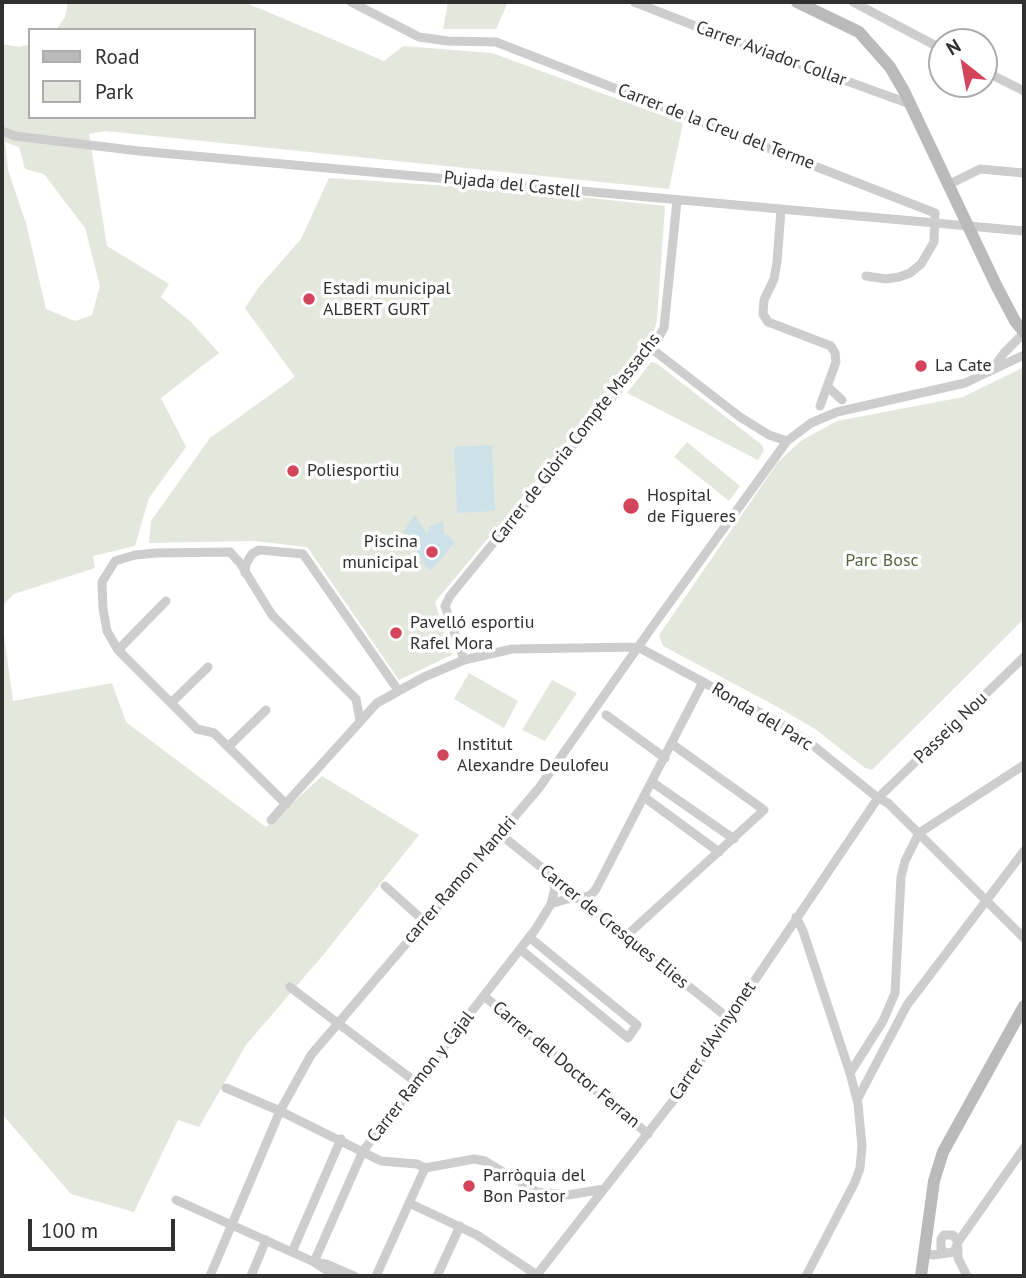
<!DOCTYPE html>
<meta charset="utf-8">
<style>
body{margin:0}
#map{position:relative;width:1026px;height:1278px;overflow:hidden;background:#fff;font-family:"PT Sans",sans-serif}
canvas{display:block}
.frame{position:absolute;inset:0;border:4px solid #303030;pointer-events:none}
.legend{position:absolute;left:28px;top:28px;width:228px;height:91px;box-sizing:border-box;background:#fff;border:2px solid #acacac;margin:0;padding:9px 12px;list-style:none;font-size:21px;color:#303030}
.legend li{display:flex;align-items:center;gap:14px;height:35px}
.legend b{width:35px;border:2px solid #acacac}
.north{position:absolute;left:928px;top:28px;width:70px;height:70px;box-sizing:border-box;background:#fff;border:2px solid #acacac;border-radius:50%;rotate:329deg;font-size:19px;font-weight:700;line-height:28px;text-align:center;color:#303030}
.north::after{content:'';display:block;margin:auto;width:24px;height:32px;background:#d4445b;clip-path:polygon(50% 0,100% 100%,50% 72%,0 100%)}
.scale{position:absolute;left:28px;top:1219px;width:147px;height:32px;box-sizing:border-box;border:4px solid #303030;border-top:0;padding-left:9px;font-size:21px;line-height:24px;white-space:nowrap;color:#303030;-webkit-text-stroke:5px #fff;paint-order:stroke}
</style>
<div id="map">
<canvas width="1026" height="1278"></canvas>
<div class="frame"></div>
<ul class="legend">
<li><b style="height:9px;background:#bababa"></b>Road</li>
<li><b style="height:19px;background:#e4e8dc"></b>Park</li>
</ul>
<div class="north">N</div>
<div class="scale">100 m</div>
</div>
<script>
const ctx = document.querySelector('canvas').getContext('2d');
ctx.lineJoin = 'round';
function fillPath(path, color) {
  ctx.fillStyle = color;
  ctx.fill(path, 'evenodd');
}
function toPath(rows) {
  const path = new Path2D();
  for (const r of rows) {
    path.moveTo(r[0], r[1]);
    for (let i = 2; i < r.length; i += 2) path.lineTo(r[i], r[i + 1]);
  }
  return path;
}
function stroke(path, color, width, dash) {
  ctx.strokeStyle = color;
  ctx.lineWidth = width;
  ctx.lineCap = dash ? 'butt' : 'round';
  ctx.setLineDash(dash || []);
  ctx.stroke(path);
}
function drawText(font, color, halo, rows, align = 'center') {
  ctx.font = font + ' "PT Sans",sans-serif';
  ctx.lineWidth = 7;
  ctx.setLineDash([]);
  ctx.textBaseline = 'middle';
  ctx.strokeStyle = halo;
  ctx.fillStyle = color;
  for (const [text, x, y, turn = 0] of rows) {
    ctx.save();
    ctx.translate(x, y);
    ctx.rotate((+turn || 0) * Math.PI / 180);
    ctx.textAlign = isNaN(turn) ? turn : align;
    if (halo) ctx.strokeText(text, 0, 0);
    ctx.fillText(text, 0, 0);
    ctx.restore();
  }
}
fillPath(toPath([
 [68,2,244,2,384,61,403,46,492,53,683,123,669,189,105,131,89,134,107,246,169,284,161,297,191,322,219,353,161,398,186,447,149,498,135,546,93,556,95,568,14,594,2,606,2,44,19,47,30,44,30,117,254,117,254,30,56,30,65,17],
 [5,142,19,147,25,169,44,174,85,228,100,286,92,315,75,321,46,309,26,223,8,170],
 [448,2,508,2,496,29,443,29],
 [329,178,525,191,665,206,657,320,654,331,545,470,435,602,452,655,399,680,307,547,254,541,149,543,151,521,210,438,295,377,245,308,259,287,301,239],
 [651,362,656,363,762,445,764,450,758,460,627,393],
 [1024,367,1024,619,872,770,865,768,815,729,774,705,663,646,659,635,778,462,802,440,837,421,963,397],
 [687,442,740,486,729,501,674,457],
 [2,621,13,701,112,683,126,722,266,827,322,776,419,835,324,954,246,1045,199,1127,178,1120,134,1212,71,1194,2,1114],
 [469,673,518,701,504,728,454,699],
 [552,680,577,693,545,741,522,730]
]), '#e4e8dc');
fillPath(toPath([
 [492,445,495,511,457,513,454,447],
 [415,515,428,535,429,526,443,521,444,536,446,534,455,542,431,571,423,564,424,562,403,532]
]), '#cde1e9');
stroke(toPath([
 [351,2,419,37,448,41,496,42,935,213,934,242,921,264,910,273,899,277,886,279,866,276],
 [634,2,698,27,910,104],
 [853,2,942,49],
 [984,71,1024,91],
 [2,131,15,136,139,151,1024,231],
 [948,185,980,169,1024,173],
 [781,210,777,262,774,279,764,300,763,314,768,322,831,346,835,353,836,362,820,406],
 [652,349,740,417,769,435,787,441],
 [994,367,1004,353,1024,333],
 [828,387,842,400],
 [245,573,246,564,252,554,259,550,303,554,398,690],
 [118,650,166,601],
 [464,660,445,606,450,596,652,349,664,328,677,201],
 [171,703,208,667],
 [606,715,665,758],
 [228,747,266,710],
 [652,782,734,839],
 [644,797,719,852],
 [286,804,214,733,197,729,118,650,107,631,103,609,102,582,115,561,135,555,156,553,230,552,240,563,272,615,356,699,360,720],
 [271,820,377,703,424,677,464,660,512,649,638,647,783,725,810,743,878,798,888,803,1024,938],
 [500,834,728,1018],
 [385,886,424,921],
 [551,904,567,899,581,898,591,895,596,889,703,682],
 [796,917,803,931,850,1073,858,1104,862,1146,860,1168,855,1182,806,1276],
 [625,937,764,810,672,744],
 [520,949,628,1038,637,1025,529,937],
 [290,987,417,1083],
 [484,996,648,1134],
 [850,1073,883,1021,895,993,901,877,905,861,919,833,1024,765],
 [226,1088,280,1111,381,1161,417,1164,425,1168,474,1159,485,1161,537,1192,568,1195,604,1189],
 [857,1100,907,1005,1024,851],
 [176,1200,314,1262,335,1276],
 [409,1203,477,1235,537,1275],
 [958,1242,1024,1148],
 [958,1248,958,1258,967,1276],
 [292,1252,341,1139],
 [924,1253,933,1255,954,1252,958,1242,953,1235,944,1235,941,1239,941,1248,944,1252],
 [314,1262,363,1151,535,930,551,904,555,888,551,877],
 [314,1262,326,1264,354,1276],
 [210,1276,280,1111,311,1055,539,788,655,623,787,441,811,423,837,412,965,383,1024,355],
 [251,1276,266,1240],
 [376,1276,425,1168],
 [437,1276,460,1226],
 [536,1276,676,1097,878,798,1024,657]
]), '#cdcdcd', 9);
stroke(toPath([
 [797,2,859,32,890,67,904,91,996,285,1015,321,1024,332],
 [921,1276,934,1181,943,1152,1024,1006]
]), '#bababa', 12);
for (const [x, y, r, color] of [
 [309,299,7,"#d4445b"],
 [921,366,7,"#d4445b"],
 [293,471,7,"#d4445b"],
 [631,506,9,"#d4445b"],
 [432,552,7,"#d4445b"],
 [396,633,7,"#d4445b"],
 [443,755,7,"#d4445b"],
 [469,1186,7,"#d4445b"]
]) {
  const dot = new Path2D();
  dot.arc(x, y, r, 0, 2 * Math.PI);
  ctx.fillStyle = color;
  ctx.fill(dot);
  stroke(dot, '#fff', 2.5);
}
drawText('18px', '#303030', '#fff', [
 ["Carrer Aviador Collar",771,54,20],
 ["Carrer de la Creu del Terme",716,127,21],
 ["Pujada del Castell",512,185,6],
 ["Carrer de Glòria Compte Massachs",576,439,-52],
 ["Ronda del Parc",762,717,31],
 ["Passeig Nou",951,728,-44],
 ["carrer Ramon Mandri",460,880,-49],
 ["Carrer de Cresques Elies",614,927,39],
 ["Carrer d'Avinyonet",713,1041,-56],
 ["Carrer del Doctor Ferran",566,1065,40],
 ["Carrer Ramon y Cajal",421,1077,-52]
]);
drawText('18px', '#303030', '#fff', [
 ["Estadi municipal",323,289],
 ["ALBERT GURT",323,310],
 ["La Cate",935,366],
 ["Poliesportiu",307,471],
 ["Hospital",647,496],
 ["de Figueres",647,517],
 ["Piscina",418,542,"right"],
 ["municipal",418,563,"right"],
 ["Pavelló esportiu",410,623],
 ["Rafel Mora",410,644],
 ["Institut",457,745],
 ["Alexandre Deulofeu",457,766],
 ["Parròquia del",483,1176],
 ["Bon Pastor",483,1197]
], 'left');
drawText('18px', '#566741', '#fff', [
 ["Parc Bosc",882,561]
]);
</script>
